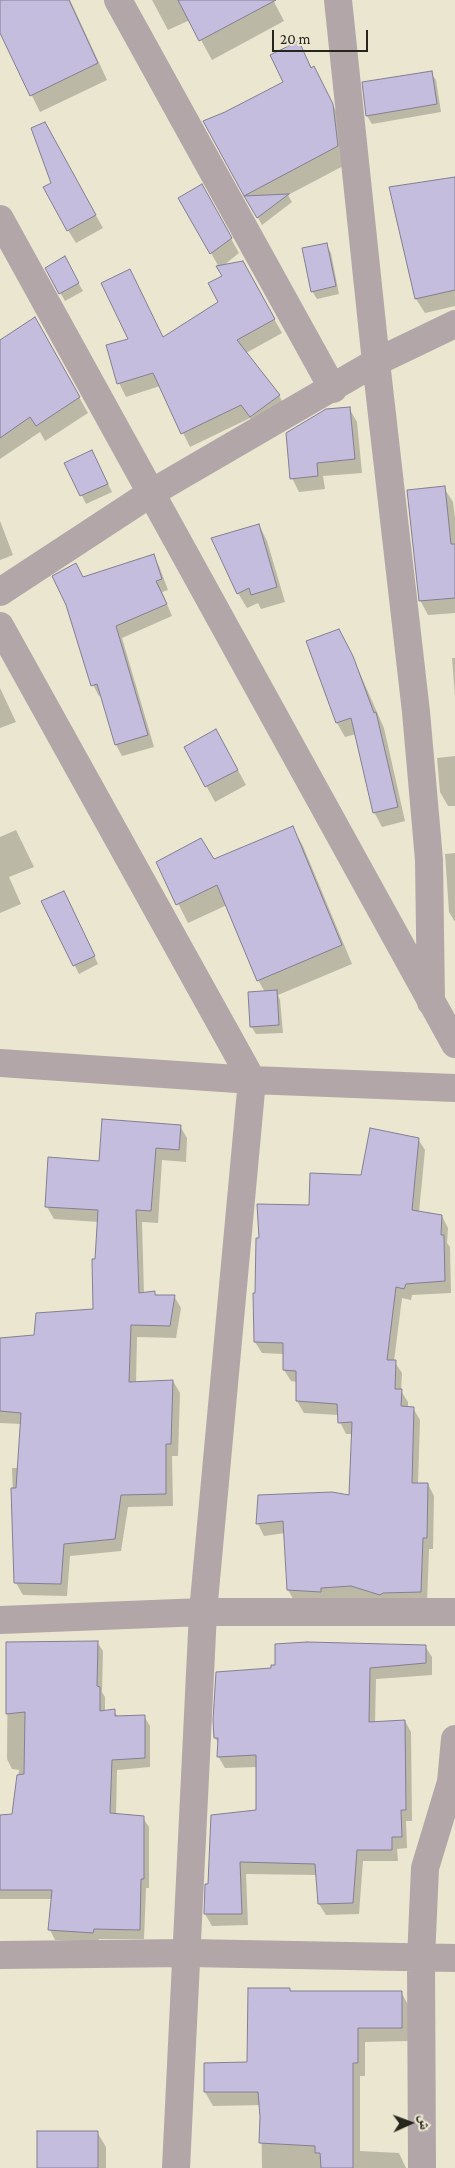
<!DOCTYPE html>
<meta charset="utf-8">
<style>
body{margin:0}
#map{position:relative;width:455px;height:2168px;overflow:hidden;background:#eae6cf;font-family:"Crimson Pro","Noto Naskh Arabic",serif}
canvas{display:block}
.north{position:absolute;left:385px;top:2098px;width:50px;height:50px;-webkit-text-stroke:4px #eae6cf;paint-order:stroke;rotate:88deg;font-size:14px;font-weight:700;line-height:20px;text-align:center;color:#27261d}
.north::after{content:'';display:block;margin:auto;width:18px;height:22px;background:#27261d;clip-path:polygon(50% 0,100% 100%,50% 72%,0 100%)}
.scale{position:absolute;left:272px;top:30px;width:96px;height:22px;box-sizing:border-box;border:2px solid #27261d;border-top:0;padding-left:6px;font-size:15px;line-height:18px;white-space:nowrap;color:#27261d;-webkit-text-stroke:4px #eae6cf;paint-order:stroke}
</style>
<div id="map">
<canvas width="455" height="2168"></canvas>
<div class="north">ش</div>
<div class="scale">20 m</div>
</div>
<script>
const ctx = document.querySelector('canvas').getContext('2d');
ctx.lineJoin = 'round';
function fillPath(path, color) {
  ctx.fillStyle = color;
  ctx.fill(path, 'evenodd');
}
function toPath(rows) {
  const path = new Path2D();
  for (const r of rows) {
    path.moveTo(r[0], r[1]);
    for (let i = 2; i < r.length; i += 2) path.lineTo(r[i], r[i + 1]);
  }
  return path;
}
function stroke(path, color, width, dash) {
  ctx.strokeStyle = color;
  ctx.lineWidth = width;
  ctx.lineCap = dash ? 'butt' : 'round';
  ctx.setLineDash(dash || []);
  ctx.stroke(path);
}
fillPath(toPath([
 [0,0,70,0,107,80,40,112,0,31],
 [152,0,273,0,284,21,212,60,190,20,168,30],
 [298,43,343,123,347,164,288,195,292,202,262,225,205,122,285,83],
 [431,73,436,80,441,112,372,124,367,116],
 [52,137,103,228,76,243,68,230,53,183],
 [455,179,455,306,425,313,416,299],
 [180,198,210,201,239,253,223,266,242,262,282,333,246,353,279,395,286,409,259,430,250,418,190,447,160,386,126,397,119,383,163,338,220,302,224,276],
 [326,245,331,253,339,294,317,299,312,291],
 [64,258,83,291,65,301,46,268],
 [35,319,88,413,45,441,40,432,0,459,0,341],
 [349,408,357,422,362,473,323,476,325,489,299,492,292,478],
 [96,459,112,492,86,504,66,463],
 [444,488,453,502,455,518,455,613,428,615,420,600],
 [0,521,13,555,0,560],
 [259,525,267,541,285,602,261,609,258,603,247,608,238,593],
 [153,555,159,566,168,590,162,592,172,616,122,638,154,747,122,756,116,745,101,695,99,696,93,685,76,564,84,578],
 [347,644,384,728,405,821,382,827,374,812,356,734,345,737,337,723],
 [452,658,455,658,455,696],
 [0,688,16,722,0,728],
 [225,746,246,785,215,802,185,747],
 [455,756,455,806,448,806,440,792,437,758],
 [292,827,303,846,352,964,278,995,280,1000,283,1033,256,1034,251,1026,265,992,258,980,227,905,188,923,157,862,214,861],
 [16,830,34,867,9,877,21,904,0,913,0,837],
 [455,853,455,922,449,912,445,854],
 [68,900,98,964,79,974,43,902],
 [180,1126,187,1138,186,1162,162,1160,158,1223,142,1222,144,1294,154,1293,156,1296,174,1296,181,1308,176,1338,137,1337,136,1383,173,1381,180,1393,178,1456,172,1456,173,1506,128,1507,121,1551,70,1556,67,1596,23,1595,16,1583,12,1468,19,1468,21,1424,0,1423,0,1340,35,1336,94,1310,99,1222,54,1219,47,1207,100,1162],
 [418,1139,425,1150,419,1212,442,1216,448,1228,447,1243,450,1247,451,1293,412,1295,411,1300,402,1298,394,1361,402,1373,401,1391,408,1402,408,1408,413,1408,420,1420,418,1484,428,1484,434,1496,433,1549,429,1549,427,1604,387,1606,358,1598,295,1602,288,1590,285,1533,264,1536,258,1524,260,1496,350,1496,353,1434,346,1434,340,1422,339,1415,304,1413,297,1401,297,1382,291,1381,284,1370,284,1354,262,1353,255,1342,310,1206,362,1176],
 [97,1642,103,1651,102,1692,105,1697,105,1712,114,1711,118,1717,144,1716,150,1726,150,1767,117,1770,116,1815,143,1818,149,1827,149,1888,146,1888,144,1939,99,1939,98,1942,55,1940,50,1930,52,1899,0,1899,0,1816,13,1815,19,1770,12,1769,7,1759,8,1643],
 [425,1646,432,1657,432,1675,376,1679,375,1723,405,1721,411,1732,412,1821,406,1821,407,1848,397,1849,398,1861,363,1861,359,1914,326,1915,319,1904,317,1875,246,1874,248,1925,212,1926,205,1914,207,1885,209,1885,258,1811,257,1767,225,1768,218,1756,219,1744,215,1738,273,1669],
 [289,1989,291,1993,401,1992,409,2006,409,2041,365,2042,365,2076,360,2076,360,2151,399,2153,406,2168,262,2168,261,2105,213,2106,205,2092,205,2064,248,2064],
 [97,2132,106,2147,106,2168,38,2168]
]), '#0003');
const building = toPath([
 [0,0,69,0,98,63,30,96,0,33,0,0],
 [178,0,276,0,199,41,178,0],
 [299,41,311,68,314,66,333,104,338,146,244,196,203,121,225,112,283,82,270,55,299,41],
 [432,71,437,104,366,116,362,82,432,71],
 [45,122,96,215,67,231,43,187,51,183,31,128,45,122],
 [455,177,455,290,415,299,389,187,455,177],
 [202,184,232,238,210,254,178,198,202,184],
 [289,194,257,218,244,196,289,194],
 [327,243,336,286,311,292,302,248,327,243],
 [65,256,79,283,59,294,45,268,65,256],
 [243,261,275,319,237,340,280,395,250,417,241,405,181,434,153,373,117,384,106,345,128,339,101,283,130,269,163,337,218,302,208,283,222,276,216,266,243,261],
 [35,317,80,397,36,426,30,417,0,438,0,340,35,317],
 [350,407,355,459,317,463,318,476,290,479,286,433,326,409,350,407],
 [92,450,108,484,80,496,64,463,92,450],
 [445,486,451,544,455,544,455,598,419,601,407,490,445,486],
 [259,524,277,587,251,595,249,588,237,594,211,538,259,524],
 [154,554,162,579,156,581,167,604,116,626,148,735,115,745,97,684,91,686,66,605,52,576,76,563,83,577,154,554],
 [339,629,353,656,374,713,376,712,398,807,373,813,351,718,336,723,306,641,339,629],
 [216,729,238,770,205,787,184,747,216,729],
 [293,826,342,945,257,981,217,885,176,905,156,862,201,838,214,859,293,826],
 [64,891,95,956,73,966,41,901,64,891],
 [277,990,279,1025,250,1027,248,992,277,990],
 [102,1119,181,1125,179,1150,156,1148,151,1211,136,1210,139,1293,155,1291,155,1295,175,1295,170,1326,131,1325,129,1382,173,1380,171,1444,166,1444,166,1494,121,1495,115,1539,64,1544,61,1584,14,1583,11,1488,16,1488,21,1413,0,1411,0,1338,34,1335,36,1313,93,1309,92,1259,95,1259,98,1210,45,1207,48,1157,99,1161,102,1119],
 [370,1128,419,1138,412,1210,442,1215,441,1235,444,1235,445,1281,406,1284,404,1289,396,1287,387,1360,396,1360,395,1389,402,1389,401,1406,414,1407,412,1483,428,1483,427,1538,423,1538,421,1592,383,1593,380,1595,351,1586,321,1588,321,1592,287,1590,283,1521,256,1524,258,1495,332,1492,349,1495,352,1422,338,1423,337,1404,296,1401,296,1371,283,1370,283,1343,254,1342,253,1293,255,1293,256,1238,259,1238,257,1204,309,1205,310,1173,361,1175,370,1128],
 [98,1641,97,1686,100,1687,100,1711,115,1709,115,1716,145,1715,145,1758,112,1760,110,1813,144,1816,144,1879,141,1879,140,1930,94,1929,93,1933,48,1930,52,1890,0,1890,0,1815,12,1814,17,1775,24,1774,25,1712,6,1714,6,1642,98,1641],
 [307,1642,426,1645,426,1663,370,1668,369,1722,405,1720,406,1810,401,1810,402,1837,392,1837,392,1850,357,1850,353,1903,318,1904,315,1864,240,1862,242,1914,204,1914,205,1884,208,1884,211,1815,256,1810,256,1755,217,1757,218,1738,214,1738,213,1720,216,1672,271,1668,271,1665,275,1665,275,1644,307,1642],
 [248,1988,290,1988,290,1991,402,1991,402,2028,358,2028,358,2063,353,2063,353,2168,321,2168,320,2153,315,2153,315,2146,259,2143,260,2117,258,2092,204,2092,204,2063,247,2062,248,1988],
 [37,2131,98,2131,98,2168,37,2168,37,2131]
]);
fillPath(building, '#c5bddd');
stroke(building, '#837e92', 1);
stroke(toPath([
 [118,0,333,389],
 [338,0,376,362,416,712,429,860,431,1002],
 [0,219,455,1044],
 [0,592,151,493,376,362,455,324],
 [0,626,252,1080,203,1612,176,2168],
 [0,1063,252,1080,455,1088],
 [0,1620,203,1612,455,1612],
 [0,1955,188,1953,455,1958],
 [422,2168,421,1959,425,1868,451,1782,455,1739]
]), '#b2a6a8', 28);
</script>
